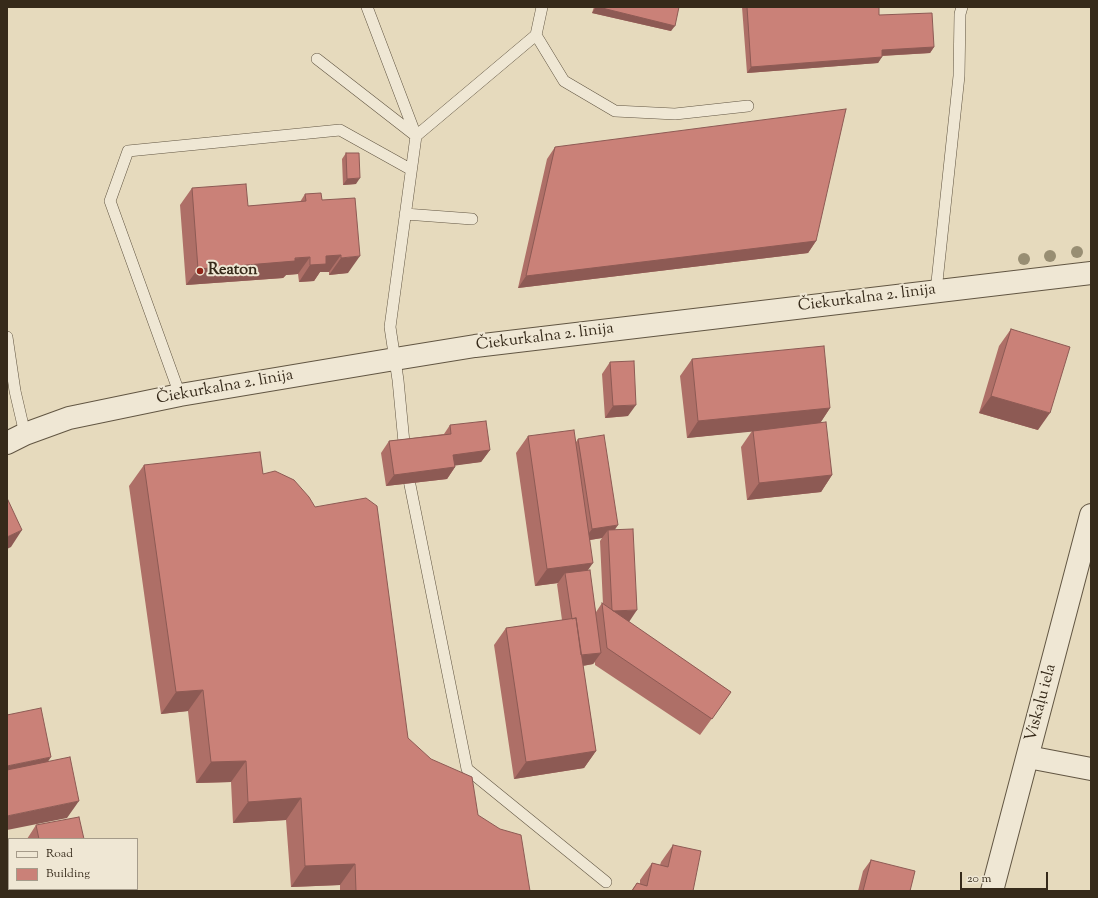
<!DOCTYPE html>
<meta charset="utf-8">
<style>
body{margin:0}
#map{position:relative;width:1098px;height:898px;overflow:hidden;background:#e6dabd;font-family:"Sorts Mill Goudy",serif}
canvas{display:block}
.frame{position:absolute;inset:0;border:8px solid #362a1a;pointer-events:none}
.legend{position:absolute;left:8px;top:838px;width:130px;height:52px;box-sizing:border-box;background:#efe7d4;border:1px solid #a59b8a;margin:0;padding:5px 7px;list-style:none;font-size:12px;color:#362a1a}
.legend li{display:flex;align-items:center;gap:8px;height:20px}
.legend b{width:20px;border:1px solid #a59b8a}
.scale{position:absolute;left:960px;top:872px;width:88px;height:18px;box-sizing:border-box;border:2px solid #362a1a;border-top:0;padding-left:5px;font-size:12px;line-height:14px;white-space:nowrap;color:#362a1a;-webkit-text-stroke:3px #efe7d4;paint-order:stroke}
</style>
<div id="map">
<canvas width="1098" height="898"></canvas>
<div class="frame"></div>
<ul class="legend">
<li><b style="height:5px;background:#efe7d4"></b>Road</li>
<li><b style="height:11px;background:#ca8178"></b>Building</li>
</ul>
<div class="scale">20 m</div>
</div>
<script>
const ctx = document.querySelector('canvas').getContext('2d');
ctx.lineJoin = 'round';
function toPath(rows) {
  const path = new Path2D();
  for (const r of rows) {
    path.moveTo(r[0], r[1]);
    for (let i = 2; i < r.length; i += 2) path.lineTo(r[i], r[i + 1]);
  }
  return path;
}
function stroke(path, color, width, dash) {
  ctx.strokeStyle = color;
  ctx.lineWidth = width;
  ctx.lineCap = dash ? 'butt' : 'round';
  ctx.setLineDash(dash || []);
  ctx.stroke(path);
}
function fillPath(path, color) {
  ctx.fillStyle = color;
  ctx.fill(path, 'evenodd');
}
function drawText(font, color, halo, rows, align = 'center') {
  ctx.font = font + ' "Sorts Mill Goudy",serif';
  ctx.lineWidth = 4;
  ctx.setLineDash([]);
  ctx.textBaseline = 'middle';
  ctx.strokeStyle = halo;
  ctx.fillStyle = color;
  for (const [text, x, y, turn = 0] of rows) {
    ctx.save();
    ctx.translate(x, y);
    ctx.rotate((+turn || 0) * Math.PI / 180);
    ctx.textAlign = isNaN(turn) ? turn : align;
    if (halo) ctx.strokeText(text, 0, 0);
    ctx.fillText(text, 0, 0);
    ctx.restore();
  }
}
const service = toPath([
 [367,7,416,136],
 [536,35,564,81,615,111,675,114,748,106],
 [317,59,416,136],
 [405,214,472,219],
 [936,291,959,76,960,14,962,7],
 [7,337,15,391,25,434],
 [180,395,110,201,128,151,340,130,410,169],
 [405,453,398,380,390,327,416,136,536,35,542,7],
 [407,470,467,769,606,882]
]);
const minor = toPath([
 [7,443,25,434,69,418,180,395,395,359,475,346,1091,273],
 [1028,757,1091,769]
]);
const tertiary = toPath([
 [992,891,1091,515]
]);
stroke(service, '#625643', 12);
stroke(minor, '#625643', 24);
stroke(tertiary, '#625643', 24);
stroke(service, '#efe7d4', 11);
stroke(minor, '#efe7d4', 22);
stroke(tertiary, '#efe7d4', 22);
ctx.fillStyle = '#988e73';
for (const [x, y] of [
 [1077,252],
 [1050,256],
 [1024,259]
]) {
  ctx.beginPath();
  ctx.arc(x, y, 6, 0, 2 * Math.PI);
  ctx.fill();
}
fillPath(toPath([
 [594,7,679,7,671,31,592,13],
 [742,7,879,7,879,15,934,47,930,53,882,56,878,63,747,73],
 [555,147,816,241,808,253,518,288,547,159],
 [346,153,356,184,343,185,342,159],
 [192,188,248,206,300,202,305,194,322,200,348,273,329,275,329,272,320,272,314,281,299,282,298,274,286,275,283,278,186,285,180,205],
 [1011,329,1038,430,979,413,999,346],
 [692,359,830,408,820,423,832,475,821,492,747,500,741,447,752,431,687,438,680,376],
 [610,362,628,416,605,418,602,374],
 [450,425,490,450,481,462,455,465,455,467,447,479,386,486,381,453,389,441,444,434],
 [528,436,576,442,578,439,615,530,629,622,731,692,700,735,595,665,595,662,593,664,583,666,596,751,584,768,514,779,494,645,506,628,562,620,557,584,558,583,535,586,516,453],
 [602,538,600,541,603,604,602,603,596,612,588,570,590,540],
 [144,465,263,474,408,738,478,815,530,891,340,891,340,885,291,887,286,820,233,823,231,782,196,783,188,711,161,714,129,486],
 [36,825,84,839,27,839],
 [673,845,693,891,631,891,637,883,640,884,640,880,652,863,660,865,661,862],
 [871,860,910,891,858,891,863,871],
 [34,889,94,889,94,891,35,891]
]), '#ae6f67');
fillPath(toPath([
 [596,7,598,7,675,26,671,31,592,13],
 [934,47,930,53,878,56,882,50],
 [882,57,878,63,747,73,751,67],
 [360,178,356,184,343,185,347,179],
 [816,241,808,253,518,288,526,276],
 [341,255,329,272,320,272,314,281,299,282,310,265,326,256],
 [360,256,348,273,329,275,341,258],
 [310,257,298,274,286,275,283,278,186,285,198,269],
 [991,396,1050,413,1038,430,979,413],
 [636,405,628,416,605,418,613,406],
 [830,408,819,425,687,438,698,421],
 [490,450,481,462,445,467,453,455],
 [455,467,447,479,386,486,394,475],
 [832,475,821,492,747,500,759,483],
 [618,525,610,537,608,530,602,538,583,541,592,529],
 [22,530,11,547,7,549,7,537],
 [593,563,581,580,565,573,558,583,535,586,547,569],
 [637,610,629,622,604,623,612,611],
 [601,653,593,664,569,668,577,656],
 [203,690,188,711,161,714,176,692],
 [596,751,584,768,514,779,526,762],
 [51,757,43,769,7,776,7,766],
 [246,761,231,782,196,783,211,762],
 [301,798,286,820,233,823,248,802],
 [79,801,67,818,7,830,7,816],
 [355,864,340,885,291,887,305,866]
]), '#8d5a54');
const building = toPath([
 [598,7,679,7,675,26,598,7],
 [747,7,879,7,879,15,932,13,934,47,882,50,882,57,751,67,747,7],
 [846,109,816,241,526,276,555,147,846,109],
 [346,153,359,153,360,178,347,179,346,153],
 [246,184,248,206,306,201,305,194,321,193,322,200,355,198,360,256,341,258,341,255,326,256,326,264,310,265,310,257,295,258,295,261,198,269,192,188,246,184],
 [1011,329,1070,347,1050,413,991,396,1011,329],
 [824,346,830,408,698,421,692,359,824,346],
 [634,361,636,405,613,406,610,362,634,361],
 [486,421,490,450,453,455,455,467,394,475,389,441,451,434,450,425,486,421],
 [826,422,832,475,759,483,753,431,826,422],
 [574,430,593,563,547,569,528,436,574,430],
 [604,435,618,525,592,529,578,439,604,435],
 [260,452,263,474,275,471,294,480,309,497,315,507,366,498,377,506,408,738,431,759,472,777,478,815,500,829,521,835,530,891,356,891,355,864,305,866,301,798,248,802,246,761,211,762,203,690,176,692,144,465,260,452],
 [7,498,22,530,7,537,7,498],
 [633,529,637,610,613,611,612,610,608,530,633,529],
 [590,570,601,653,581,655,576,618,572,619,565,573,590,570],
 [602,603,731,692,712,719,607,648,602,603],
 [576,618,596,751,526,762,506,628,576,618],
 [41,708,51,757,7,766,7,715,41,708],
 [70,757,79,801,7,816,7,770,70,757],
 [79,817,84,839,39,839,36,825,79,817],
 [673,845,701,851,693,891,632,891,637,883,647,886,652,863,668,867,673,845],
 [871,860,915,871,910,891,863,891,871,860],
 [49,889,94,889,94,891,50,891,49,889]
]);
fillPath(building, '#ca8178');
stroke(building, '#8d5a54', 1);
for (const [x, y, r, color] of [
 [200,271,4,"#8f2418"]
]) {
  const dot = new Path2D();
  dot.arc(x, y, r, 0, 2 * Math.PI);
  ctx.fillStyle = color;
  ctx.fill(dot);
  stroke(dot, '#efe7d4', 1.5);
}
drawText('bold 16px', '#362a1a', '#efe7d4', [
 ["Reaton",208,271]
], 'left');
drawText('16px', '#362a1a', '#efe7d4', [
 ["Čiekurkalna 2. līnija",867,299,-7],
 ["Čiekurkalna 2. līnija",545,338,-7],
 ["Čiekurkalna 2. līnija",225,388,-10],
 ["Viskaļu iela",1042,703,-75]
]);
</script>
